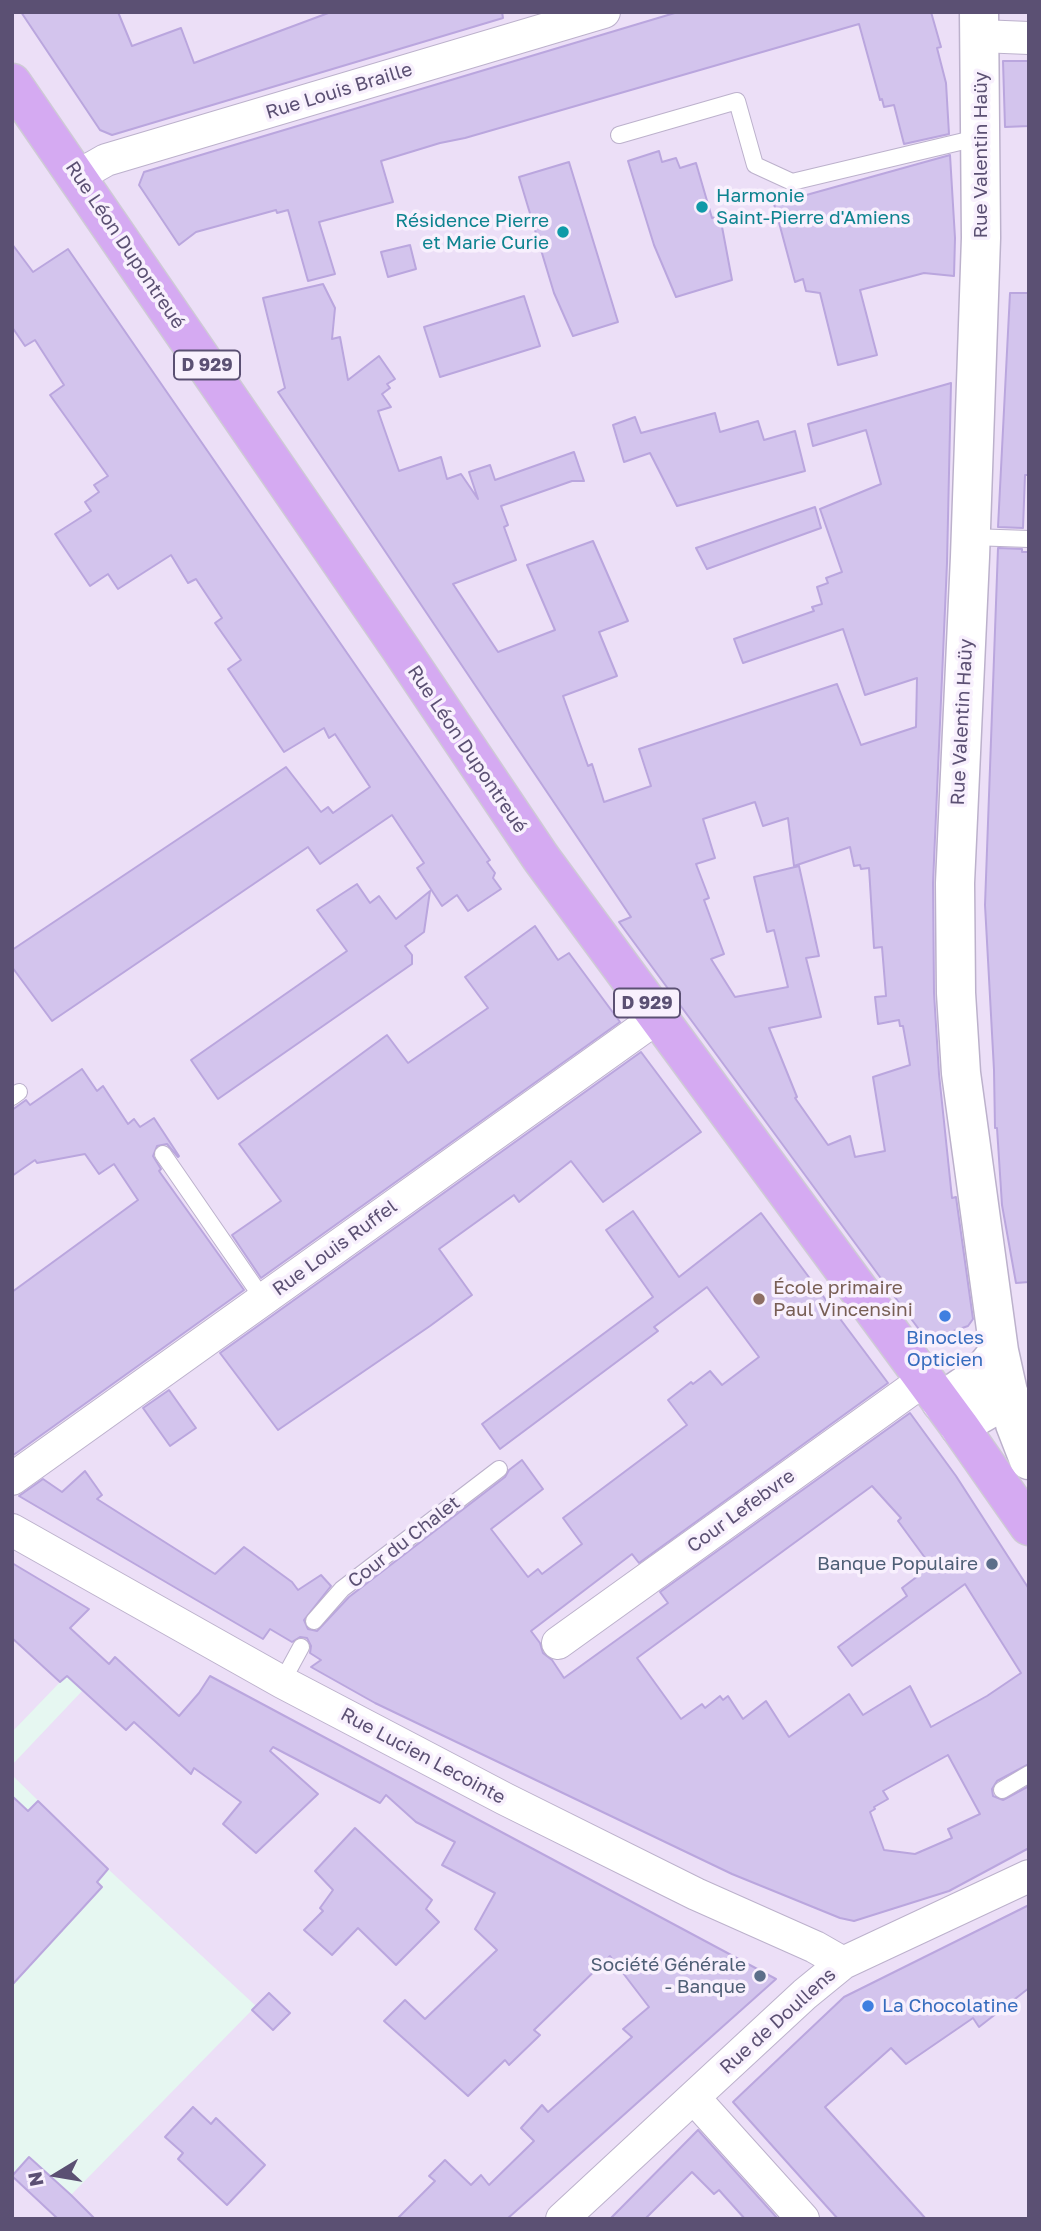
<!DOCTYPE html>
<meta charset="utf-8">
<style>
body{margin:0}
#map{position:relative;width:1041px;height:2231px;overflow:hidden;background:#f4eafb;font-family:"Golos Text",sans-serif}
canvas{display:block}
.frame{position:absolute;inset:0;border:14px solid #5b5073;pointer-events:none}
.north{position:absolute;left:21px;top:2140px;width:70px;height:70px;-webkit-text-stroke:5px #f8f0fd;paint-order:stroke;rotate:259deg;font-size:19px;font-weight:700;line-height:28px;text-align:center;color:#5b5073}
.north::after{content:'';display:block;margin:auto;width:24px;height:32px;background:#5b5073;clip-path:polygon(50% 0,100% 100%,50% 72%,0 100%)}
</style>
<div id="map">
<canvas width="1041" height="2231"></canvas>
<div class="frame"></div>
<div class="north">N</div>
</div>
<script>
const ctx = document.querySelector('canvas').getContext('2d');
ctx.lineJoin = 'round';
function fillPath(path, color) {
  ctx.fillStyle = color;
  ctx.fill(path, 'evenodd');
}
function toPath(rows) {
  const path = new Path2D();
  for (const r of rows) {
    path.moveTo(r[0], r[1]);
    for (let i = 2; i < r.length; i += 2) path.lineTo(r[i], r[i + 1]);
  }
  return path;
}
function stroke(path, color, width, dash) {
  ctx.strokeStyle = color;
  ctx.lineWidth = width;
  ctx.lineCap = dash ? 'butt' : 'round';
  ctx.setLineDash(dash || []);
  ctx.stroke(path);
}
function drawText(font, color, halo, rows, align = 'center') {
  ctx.font = font + ' "Golos Text",sans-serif';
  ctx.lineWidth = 7;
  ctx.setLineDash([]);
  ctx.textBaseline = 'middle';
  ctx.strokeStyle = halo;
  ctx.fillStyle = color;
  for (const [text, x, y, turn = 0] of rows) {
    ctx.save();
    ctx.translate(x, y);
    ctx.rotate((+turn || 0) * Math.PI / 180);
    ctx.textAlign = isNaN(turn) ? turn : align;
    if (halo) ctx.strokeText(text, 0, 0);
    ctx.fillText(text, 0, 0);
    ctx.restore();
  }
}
fillPath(toPath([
 [12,12,1029,12,1029,2219,12,2219]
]), '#ecdff7');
fillPath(toPath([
 [86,1655,102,1670,12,1765,12,1732],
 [12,1775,108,1869,256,2006,71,2195,30,2157,12,2176]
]), '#e6f7f1');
const building = toPath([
 [21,12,118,12,132,46,181,28,194,63,331,12,502,12,503,18,112,135,100,130,21,12],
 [678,12,931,12,941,47,937,48,946,83,949,134,904,144,894,105,884,107,882,99,880,100,859,24,465,138,440,143,381,161,393,202,319,222,335,274,308,281,288,210,277,213,276,210,196,232,179,245,139,185,144,172,678,12],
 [1003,61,1029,61,1029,126,1005,127,1003,61],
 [659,151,662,162,676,158,680,168,696,163,712,218,720,216,732,280,676,297,654,245,628,161,659,151],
 [950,155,955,238,954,276,924,273,860,290,877,355,838,365,820,293,806,291,803,279,795,282,774,204,950,155],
 [569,162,618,322,573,336,554,293,519,177,569,162],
 [12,244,33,272,68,249,490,860,487,862,495,873,493,878,501,889,468,911,457,895,442,906,417,868,424,863,392,815,320,864,308,847,52,1021,12,967,12,950,286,767,321,812,328,807,333,813,370,787,335,734,329,738,324,728,284,752,228,669,241,660,215,623,222,618,196,579,188,583,171,555,118,589,108,574,90,586,55,534,91,511,85,502,99,492,94,485,108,476,50,395,64,385,35,340,25,346,12,327,12,244],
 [410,245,416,269,388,277,381,252,410,245],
 [323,284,335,308,332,339,340,337,348,380,379,356,395,379,387,384,390,388,382,394,391,407,378,411,399,471,441,457,447,479,461,474,478,499,469,472,490,465,495,480,574,452,584,481,572,481,501,506,508,525,504,527,516,560,453,584,498,652,555,630,527,565,593,541,628,621,599,632,617,676,563,696,588,766,592,764,604,802,651,786,639,749,837,684,861,745,916,727,917,678,865,695,843,629,743,663,734,639,814,611,812,607,822,604,817,587,828,583,826,578,842,572,820,509,881,484,866,430,813,446,808,424,951,383,947,563,933,883,934,993,939,1074,952,1198,956,1197,973,1319,968,1326,933,1338,924,1336,891,1292,619,922,631,917,278,392,285,388,263,298,323,284],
 [755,802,763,826,788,818,794,866,850,847,854,866,860,865,861,869,869,868,874,948,882,947,886,996,875,997,878,1024,899,1020,900,1026,903,1026,910,1065,873,1077,885,1151,855,1157,850,1136,828,1145,795,1098,797,1097,769,1028,821,1017,806,958,819,956,799,866,754,877,767,932,774,930,788,987,735,997,711,959,724,954,704,900,709,898,696,864,715,858,703,819,755,802],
 [1010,293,1029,293,1029,475,1025,475,1023,528,998,527,1010,293],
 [524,296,540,346,440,377,424,327,524,296],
 [715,413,720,432,758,421,764,440,795,431,805,471,677,506,650,453,624,462,613,425,635,417,641,433,715,413],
 [815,507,821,528,707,569,696,548,815,507],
 [998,548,1022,549,1022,552,1029,552,1029,1282,1016,1283,1002,1205,997,1128,995,1128,994,1070,985,905,998,548],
 [357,884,370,903,379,896,396,919,430,891,424,932,405,946,412,955,412,964,218,1099,191,1060,347,951,317,910,357,884],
 [535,926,558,960,569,953,620,1022,261,1278,232,1235,281,1201,239,1144,387,1035,408,1063,488,1008,465,977,535,926],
 [641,1052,701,1132,603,1202,571,1161,519,1202,514,1195,439,1249,472,1295,430,1326,278,1430,220,1353,641,1052],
 [82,1069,97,1091,103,1086,128,1124,134,1119,140,1127,154,1118,179,1156,178,1157,167,1144,157,1146,153,1156,161,1169,159,1171,244,1290,12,1456,12,1292,138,1200,114,1164,99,1174,85,1154,37,1163,35,1160,12,1176,12,1110,26,1100,30,1105,82,1069],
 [633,1211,679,1277,761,1213,888,1383,639,1563,632,1554,531,1631,540,1643,543,1653,552,1660,564,1678,668,1603,660,1592,910,1413,956,1476,1029,1589,1029,1764,997,1781,992,1789,993,1796,1003,1800,1029,1786,1029,1848,949,1891,854,1921,840,1918,732,1874,375,1703,311,1667,321,1660,310,1653,311,1646,307,1638,300,1637,292,1642,270,1629,263,1639,19,1496,43,1479,62,1492,85,1471,102,1495,97,1499,215,1574,244,1547,292,1582,298,1590,321,1575,331,1586,304,1620,308,1629,317,1631,349,1597,505,1477,509,1470,522,1460,543,1489,491,1529,528,1577,538,1569,542,1574,582,1544,563,1518,687,1425,668,1400,691,1382,693,1384,710,1371,722,1385,759,1357,707,1287,654,1327,658,1331,500,1449,482,1424,653,1297,606,1230,633,1211],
 [872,1486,901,1518,898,1521,931,1566,902,1588,907,1596,838,1647,852,1666,965,1584,1021,1673,987,1696,931,1727,910,1686,863,1715,849,1694,789,1737,766,1701,743,1719,728,1696,723,1700,720,1696,705,1708,702,1704,681,1719,637,1658,872,1486],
 [948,1755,980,1814,948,1829,952,1838,915,1854,884,1850,870,1812,875,1809,874,1807,888,1799,883,1791,948,1755],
 [169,1390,196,1428,170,1446,143,1408,169,1390],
 [12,1563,89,1609,70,1628,109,1664,115,1657,179,1716,199,1693,210,1676,776,1979,507,2219,397,2219,435,2181,429,2176,445,2160,471,2185,481,2175,489,2185,534,2141,521,2128,542,2105,548,2112,632,2037,623,2029,649,2007,610,1956,534,2030,540,2035,509,2065,505,2060,468,2096,384,2021,405,2000,425,2019,497,1950,475,1929,495,1893,442,1865,455,1842,416,1822,386,1795,380,1803,273,1747,270,1751,318,1794,256,1853,223,1824,241,1802,194,1768,191,1774,134,1722,126,1730,67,1676,60,1682,12,1638,12,1563],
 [12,1796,28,1811,38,1801,108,1869,97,1882,102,1887,12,1985,12,1796],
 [355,1828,432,1900,426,1909,439,1922,396,1965,358,1928,332,1955,304,1930,323,1911,320,1908,333,1890,315,1871,355,1828],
 [1029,1905,1029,1988,979,2027,973,2018,906,2064,891,2048,825,2107,926,2219,838,2219,733,2102,844,1997,1029,1905],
 [269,1993,290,2013,273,2030,252,2010,269,1993],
 [193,2107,211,2124,216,2118,265,2165,227,2205,178,2159,183,2153,165,2137,193,2107],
 [698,2130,778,2219,745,2219,719,2190,714,2194,692,2172,645,2219,610,2219,698,2130],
 [29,2157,71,2195,95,2219,58,2219,12,2176,29,2157]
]);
fillPath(building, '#d3c4ed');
stroke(building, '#baa6de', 2);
const service = toPath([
 [619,135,737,101,755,165,792,182,981,137],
 [971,537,1029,539],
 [12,1097,19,1092],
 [163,1154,263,1299],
 [314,1621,342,1589,499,1469],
 [282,1682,301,1647],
 [1002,1790,1029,1774]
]);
const minor = toPath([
 [980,36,1029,38],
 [78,176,106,160,604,12],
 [12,1479,658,1017],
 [12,1530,282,1682,505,1799,696,1894,815,1947,843,1963],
 [558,1643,924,1380],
 [694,2098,803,2219],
 [562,2219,805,1994,843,1963,1029,1876]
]);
const tertiary = toPath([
 [979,12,981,238,970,557,955,883,956,993,961,1073,999,1351,1015,1424,1029,1460],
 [941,1402,979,1376,999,1351],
 [959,1426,994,1406,1009,1394]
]);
const primary = toPath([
 [12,83,400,648,541,858,959,1426,1029,1526]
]);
stroke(service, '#bcb1cc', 18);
stroke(minor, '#bcb1cc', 34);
stroke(tertiary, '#bcb1cc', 41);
stroke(primary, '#cecad5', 41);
stroke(service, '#fff', 16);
stroke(minor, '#fff', 32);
stroke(tertiary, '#fff', 38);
stroke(primary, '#d5aaf2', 38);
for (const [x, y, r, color] of [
 [702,207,7,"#0f9aa8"],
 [563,232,7,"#0f9aa8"],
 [759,1299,7,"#8d6e63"],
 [945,1316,7,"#3f7fe0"],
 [992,1564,7,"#5c6f8a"],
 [760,1976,7,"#5c6f8a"],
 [868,2006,7,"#3f7fe0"]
]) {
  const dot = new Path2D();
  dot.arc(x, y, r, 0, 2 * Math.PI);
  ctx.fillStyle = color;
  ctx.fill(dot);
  stroke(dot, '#f8f0fd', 2.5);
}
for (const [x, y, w] of [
 [207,365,66],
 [647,1003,66]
]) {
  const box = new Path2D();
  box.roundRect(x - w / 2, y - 14.5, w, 29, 5);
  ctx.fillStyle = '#f8f0fd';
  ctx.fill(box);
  stroke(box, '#5b5073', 2);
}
drawText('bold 18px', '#5b5073', null, [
 ["D 929",207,365],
 ["D 929",647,1003]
]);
drawText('19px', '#5b5073', '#f8f0fd', [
 ["Rue Louis Braille",339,91,-17],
 ["Rue Valentin Haüy",981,155,-90],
 ["Rue Léon Dupontreué",125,245,56],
 ["Rue Valentin Haüy",962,722,-87],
 ["Rue Léon Dupontreué",467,749,56],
 ["Rue Louis Ruffel",335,1248,-36],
 ["Cour Lefebvre",741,1511,-36],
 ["Cour du Chalet",404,1542,-38],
 ["Rue Lucien Lecointe",423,1756,28],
 ["Rue de Doullens",778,2021,-42]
]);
drawText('19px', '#0d838f', '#f8f0fd', [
 ["Harmonie",716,196],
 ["Saint-Pierre d'Amiens",716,218],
 ["Résidence Pierre",549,221,"right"],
 ["et Marie Curie",549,243,"right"]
], 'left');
drawText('19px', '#785e54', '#f8f0fd', [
 ["École primaire",773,1288],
 ["Paul Vincensini",773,1310]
], 'left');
drawText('19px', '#366cbe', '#f8f0fd', [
 ["Binocles",945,1338],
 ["Opticien",945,1360],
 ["La Chocolatine",882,2006,"left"]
]);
drawText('19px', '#4e5e75', '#f8f0fd', [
 ["Banque Populaire",978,1564],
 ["Société Générale",746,1965],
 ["- Banque",746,1987]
], 'right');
</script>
